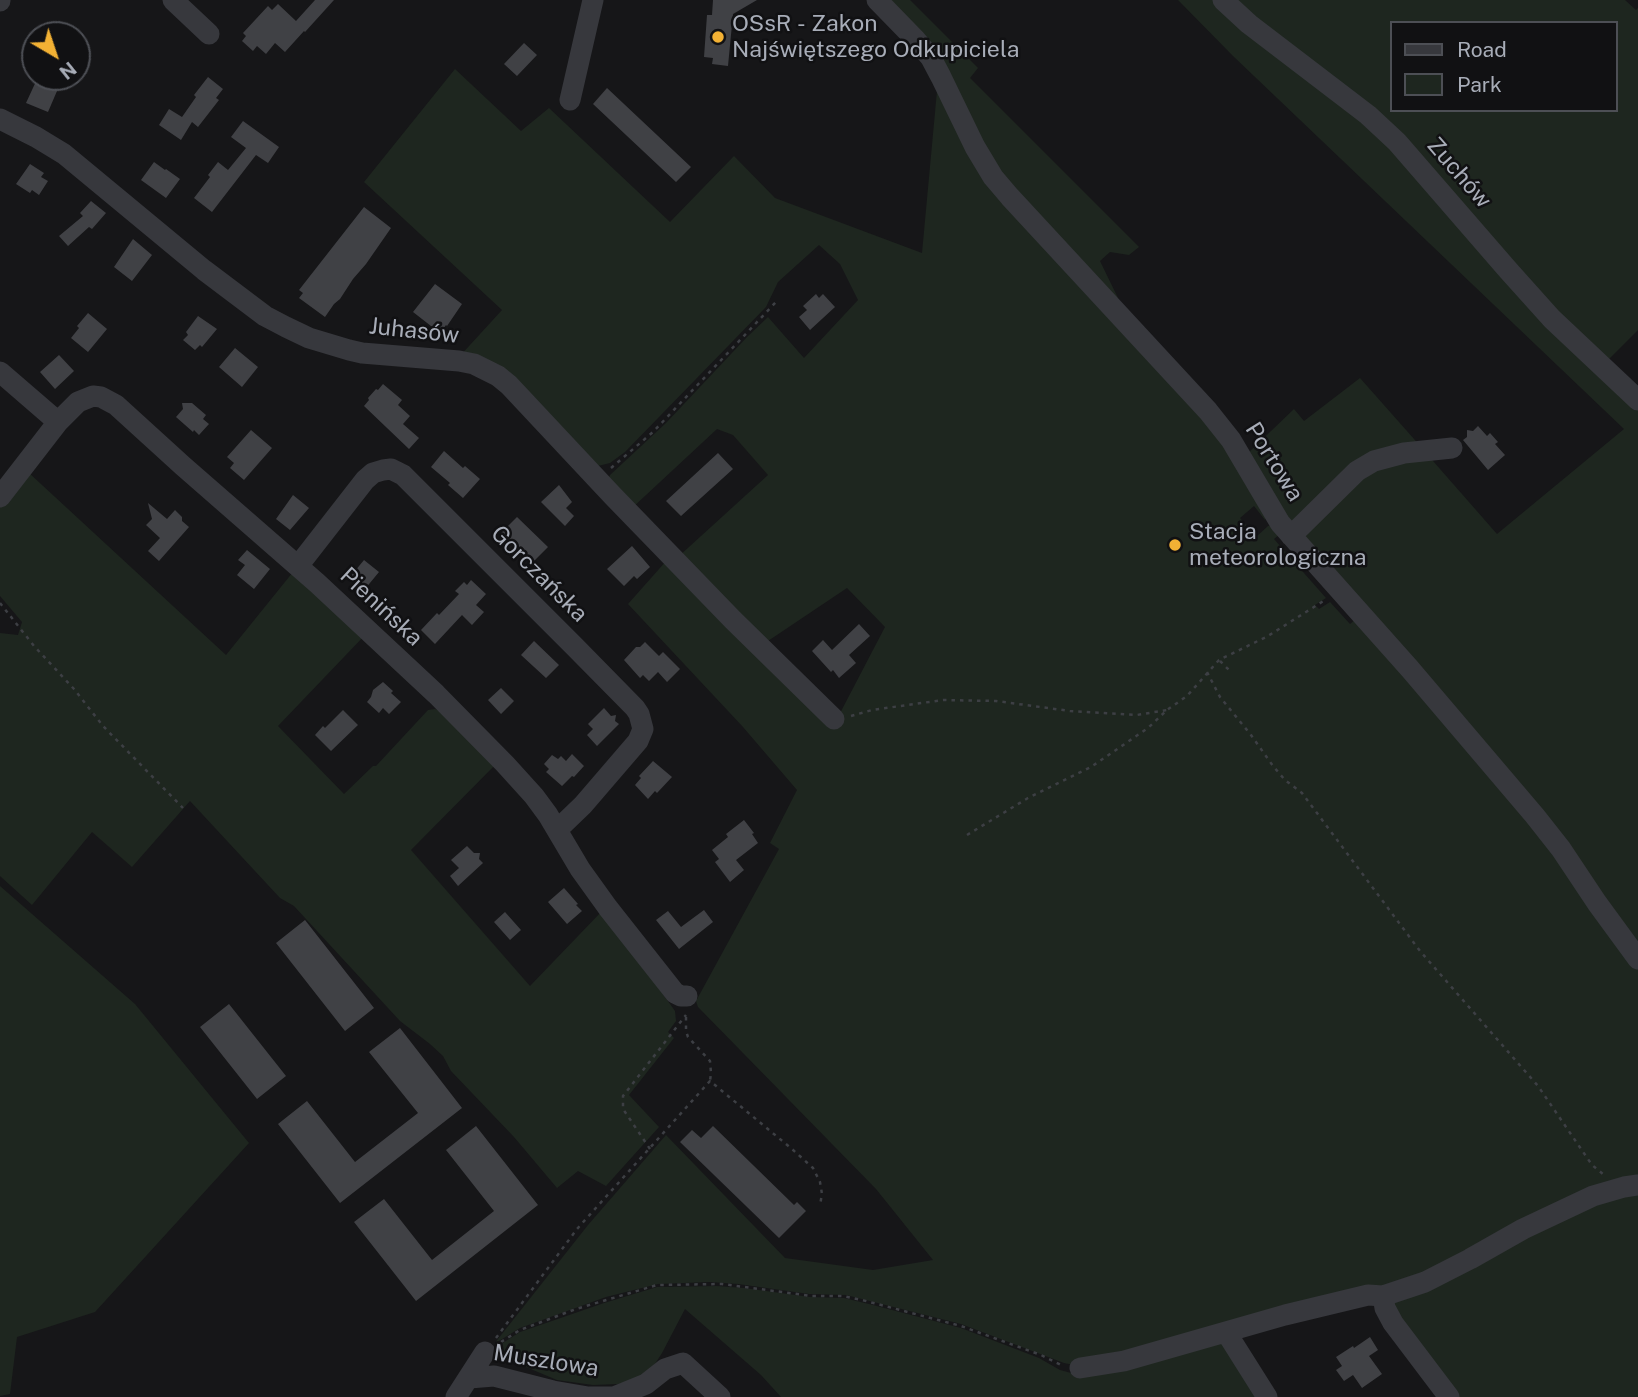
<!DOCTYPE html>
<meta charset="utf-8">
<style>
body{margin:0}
#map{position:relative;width:1638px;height:1397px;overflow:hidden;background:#161618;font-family:"Public Sans",sans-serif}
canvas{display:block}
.legend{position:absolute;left:1390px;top:21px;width:228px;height:91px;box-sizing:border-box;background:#111113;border:2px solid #4d4f55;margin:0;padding:9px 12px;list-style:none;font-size:21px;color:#a8adb8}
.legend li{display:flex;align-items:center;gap:14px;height:35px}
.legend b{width:35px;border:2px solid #4d4f55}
.north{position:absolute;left:21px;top:21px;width:70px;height:70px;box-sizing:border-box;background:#111113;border:2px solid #4d4f55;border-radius:50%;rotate:141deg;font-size:19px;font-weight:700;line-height:28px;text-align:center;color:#a8adb8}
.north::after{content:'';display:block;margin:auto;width:24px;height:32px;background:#f2b134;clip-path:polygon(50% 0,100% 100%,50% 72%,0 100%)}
</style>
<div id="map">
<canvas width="1638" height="1397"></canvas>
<ul class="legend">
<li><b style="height:9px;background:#37383d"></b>Road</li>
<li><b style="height:19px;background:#1e261f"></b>Park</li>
</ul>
<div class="north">N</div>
</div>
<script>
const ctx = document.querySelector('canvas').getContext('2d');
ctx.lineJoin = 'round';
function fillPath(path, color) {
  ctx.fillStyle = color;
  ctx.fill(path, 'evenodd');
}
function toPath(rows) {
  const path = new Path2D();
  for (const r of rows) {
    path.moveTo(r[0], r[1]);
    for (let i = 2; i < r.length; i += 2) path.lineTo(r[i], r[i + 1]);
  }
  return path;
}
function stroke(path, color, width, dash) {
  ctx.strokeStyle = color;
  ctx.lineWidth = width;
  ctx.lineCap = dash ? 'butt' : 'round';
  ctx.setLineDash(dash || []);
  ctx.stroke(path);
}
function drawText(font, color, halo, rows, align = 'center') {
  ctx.font = font + ' "Public Sans",sans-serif';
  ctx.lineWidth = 5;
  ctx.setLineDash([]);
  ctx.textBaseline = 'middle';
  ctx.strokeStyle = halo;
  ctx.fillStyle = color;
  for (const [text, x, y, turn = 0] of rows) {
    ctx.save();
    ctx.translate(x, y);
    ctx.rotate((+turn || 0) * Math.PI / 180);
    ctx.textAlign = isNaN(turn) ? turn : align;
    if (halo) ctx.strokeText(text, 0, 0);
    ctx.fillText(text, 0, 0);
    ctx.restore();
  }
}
fillPath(toPath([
 [882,0,910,0,978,68,970,78,1139,247,1129,255,1110,252,1100,261,1118,298,1114,303,1014,195],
 [1178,0,1217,0,1365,118,1638,405,1638,953,1305,541,1304,533,1360,473,1426,453,1497,534,1624,429,1233,56],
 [1227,0,1625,0,1636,10,1638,8,1638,330,1605,363,1400,138],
 [1391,23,1615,23,1615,110,1391,110],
 [455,69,521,131,549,108,670,222,734,156,775,198,922,253,938,80,955,120,1205,414,1266,517,1265,520,1254,506,1240,518,1256,537,1268,526,1274,526,1280,534,1274,539,1326,598,1315,605,1319,609,1330,602,1350,624,1357,618,1529,814,1638,964,1638,1181,1424,1277,1074,1365,1064,1363,961,1324,846,1295,809,1294,738,1284,710,1282,658,1284,606,1297,520,1328,494,1344,588,1225,666,1135,785,1258,873,1270,933,1260,876,1189,698,1007,696,1001,779,849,770,843,797,790,743,727,628,604,667,560,838,717,885,627,847,588,765,643,678,557,768,475,733,435,717,429,631,509,608,480,610,475,666,423,747,337,768,317,804,358,858,300,840,264,819,245,778,282,766,307,625,452,610,463,598,466,459,357,502,310,364,182],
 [1360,378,1422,448,1402,451,1292,522,1284,517,1247,454,1294,409,1304,421],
 [28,472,226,655,293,572,366,634,278,726,344,794,373,766,376,766,428,710,435,709,444,713,498,762,411,850,530,986,603,910,675,1011,676,1021,668,1032,674,1038,629,1095,659,1127,606,1186,578,1171,557,1188,514,1137,451,1071,443,1056,430,1044,400,1021,294,906,280,898,190,801,132,867,92,832,32,905,0,876,0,633,18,635,22,622,0,596,0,506],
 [0,886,135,1004,249,1143,95,1312,17,1337,10,1394,0,1396],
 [1638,1189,1638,1397,1456,1397,1391,1304,1551,1220],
 [717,1286,744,1288,810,1297,844,1298,873,1305,961,1328,1039,1358,1060,1370,1071,1373,1085,1372,1220,1338,1261,1397,781,1397,761,1375,685,1309,662,1353,646,1378,618,1384,593,1385,557,1380,502,1357,499,1349,498,1346,520,1332,604,1303,657,1287]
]), '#1e261f');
fillPath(toPath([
 [315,0,334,0,305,32,304,31,285,52,275,43,266,54,257,46,253,51,242,41,246,36,243,33,268,6,272,10,278,4,296,21],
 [713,0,757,0,733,14,728,66,712,64,713,58,704,57,707,15,712,15],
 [524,43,537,55,517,76,504,64],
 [38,77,63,77,48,112,26,103],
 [208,77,223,89,216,98,219,100,198,127,192,122,181,140,159,125,169,109,182,117,196,97,194,95],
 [607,88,691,167,676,182,593,104],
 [243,121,279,147,268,163,256,155,212,212,194,198,210,177,208,175,218,162,228,170,246,148,231,137],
 [154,162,165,170,166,169,180,179,166,198,141,180],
 [30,164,44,173,41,177,48,181,39,195,32,190,30,193,16,184],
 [91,201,106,213,92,229,89,227,68,246,59,236,83,216,80,213],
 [364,207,391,228,366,264,353,279,340,299,334,304,325,317,299,298,303,293,299,290],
 [133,239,152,255,132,281,114,267],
 [435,284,462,304,447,326,446,325,440,333,413,312],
 [816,294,819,298,823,294,835,307,810,330,799,317,807,310,803,306],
 [88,313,107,329,88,352,71,338,79,328,77,326],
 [198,316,217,329,202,347,200,345,195,350,183,340,188,335,186,332],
 [235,348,258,367,242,387,219,367],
 [59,355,74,371,55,389,40,372],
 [383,384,402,400,398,405,410,416,403,424,419,438,409,449,364,406,369,400,368,398,376,389,378,390],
 [182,403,192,403,206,415,203,419,209,424,199,435,194,430,193,432,176,417,183,409],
 [1478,426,1487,436,1490,433,1498,442,1495,444,1505,455,1488,470,1463,440,1467,437,1467,430,1473,431],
 [251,430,272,448,244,480,230,468,234,463,227,457],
 [444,451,463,468,465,466,480,479,463,498,448,485,450,483,431,467],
 [718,453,733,469,681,516,666,501],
 [559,485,572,502,566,508,574,516,565,526,541,502],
 [293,495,309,508,290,530,276,519],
 [148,503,167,519,175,510,182,517,182,521,189,527,159,561,148,551,160,538,146,525,152,519],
 [517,517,548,547,534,561,524,552,522,553,501,533],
 [632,546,650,567,637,579,634,576,624,586,607,569],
 [247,550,270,569,254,589,237,575,245,565,238,560],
 [364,560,379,572,365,589,350,577],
 [471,580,486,594,476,605,484,612,472,625,462,615,435,644,421,630,437,613,439,615,459,594,455,591,464,582,467,585],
 [859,624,870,636,849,655,856,663,839,678,833,670,831,672,812,651,823,640,832,650],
 [534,641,559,665,546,678,521,655],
 [645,642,659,656,663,652,680,669,667,682,658,672,649,681,643,675,640,678,624,660,636,647,640,647],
 [383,682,393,691,391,693,401,702,389,714,383,708,379,713,367,702,371,697,373,690],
 [501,688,514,701,501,714,488,700],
 [604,708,611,716,616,715,615,721,619,724,597,746,587,735,593,729,588,724],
 [343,710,358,725,331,751,315,735,323,726,325,728],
 [572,754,584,766,574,777,572,776,562,786,546,772,549,769,544,764,552,755,558,759,561,756,566,761],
 [653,761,672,777,657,793,655,791,648,799,635,785,641,778,639,776],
 [744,820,754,833,752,834,758,843,736,860,744,870,730,882,715,862,719,859,712,850,728,837,726,834],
 [467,846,474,853,480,853,479,859,483,863,458,886,450,876,459,868,451,860],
 [564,888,578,904,576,905,582,911,567,924,548,902],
 [704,910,713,922,679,949,656,920,668,911,681,927],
 [505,912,521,930,510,940,494,922],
 [305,920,374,1008,345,1031,276,943],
 [229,1004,286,1076,257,1099,200,1027],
 [400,1028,462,1108,340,1203,278,1124,307,1101,355,1162,418,1113,369,1052],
 [476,1126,538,1205,416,1301,354,1222,384,1199,432,1260,494,1211,446,1150],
 [713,1126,794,1205,797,1202,806,1211,779,1238,680,1142,692,1130,701,1138],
 [1370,1337,1378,1350,1369,1356,1382,1374,1362,1388,1353,1375,1344,1381,1336,1370,1342,1366,1336,1357,1353,1346,1354,1348]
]), '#404145');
stroke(toPath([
 [611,468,653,432,776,302],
 [0,603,34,646,74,689,103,726,183,808],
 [1220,661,1230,671],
 [1207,672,1220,697,1251,735,1273,766,1285,780,1302,793,1420,951,1538,1086,1592,1165,1603,1174],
 [851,716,872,710,943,700,996,701,1070,711,1137,715,1167,710],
 [967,835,1028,798,1091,767,1148,728,1167,710,1187,696,1219,660,1268,636,1325,600],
 [686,1017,686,1031,688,1037,710,1061,711,1073,710,1081],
 [650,1149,623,1109,623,1096,686,1015],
 [496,1338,577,1229,710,1081,792,1149,813,1168,820,1182,822,1194,820,1205],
 [501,1342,520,1330,576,1309,657,1285,722,1284,812,1296,843,1296,862,1300,961,1326,1041,1355,1063,1366]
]), '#3d3f44', 2.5, [3.5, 5]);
stroke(toPath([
 [173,0,209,34],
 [877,0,915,39,931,58,941,77,975,147,993,177,1010,197,1208,411,1231,440,1280,523,1410,669,1535,816,1561,849,1597,903,1638,959],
 [1223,0,1249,24,1368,115,1397,142,1508,270,1552,319,1638,400],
 [0,1,0,0],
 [570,100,593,0],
 [0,119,36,137,64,154,204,270,265,316,286,327,309,338,349,350,362,353,459,361,474,364,498,376,509,385,612,495,733,620,834,719],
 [0,372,58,422],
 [0,497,58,422,78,402,93,396,101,397,116,405,183,466,317,583,436,694,505,764,534,796,548,815,580,869,608,908,675,993,681,996,687,996],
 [1291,536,1357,471,1374,461,1404,453,1452,448],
 [298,566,365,480,373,473,383,470,391,469,403,475,575,647,635,708,639,714,643,729,638,741,583,805,557,830],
 [1383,1296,1385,1308,1393,1323,1449,1397],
 [1226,1332,1267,1397],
 [1080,1368,1124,1361,1285,1315,1368,1295,1383,1296,1425,1282,1470,1259,1523,1229,1593,1196,1624,1187,1638,1185],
 [469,1378,494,1376,553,1391,588,1397,614,1397,646,1384,665,1369,683,1363,720,1397],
 [456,1397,485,1352]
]), '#37383d', 21);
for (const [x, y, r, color] of [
 [718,37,7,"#f2b134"],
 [1175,545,7,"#f2b134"]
]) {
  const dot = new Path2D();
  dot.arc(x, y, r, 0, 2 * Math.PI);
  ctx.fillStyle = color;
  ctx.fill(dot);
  stroke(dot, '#111113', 2.5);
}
drawText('23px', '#a8adb8', '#111113', [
 ["OSsR - Zakon",732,24],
 ["Najświętszego Odkupiciela",732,50],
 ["Stacja",1189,532],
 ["meteorologiczna",1189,558]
], 'left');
drawText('23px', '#a8adb8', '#111113', [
 ["Zuchów",1459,173,49],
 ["Juhasów",414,331,6],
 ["Portowa",1274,462,58],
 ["Gorczańska",539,574,45],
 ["Pienińska",381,607,43],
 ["Muszlowa",546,1361,9]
]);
</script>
